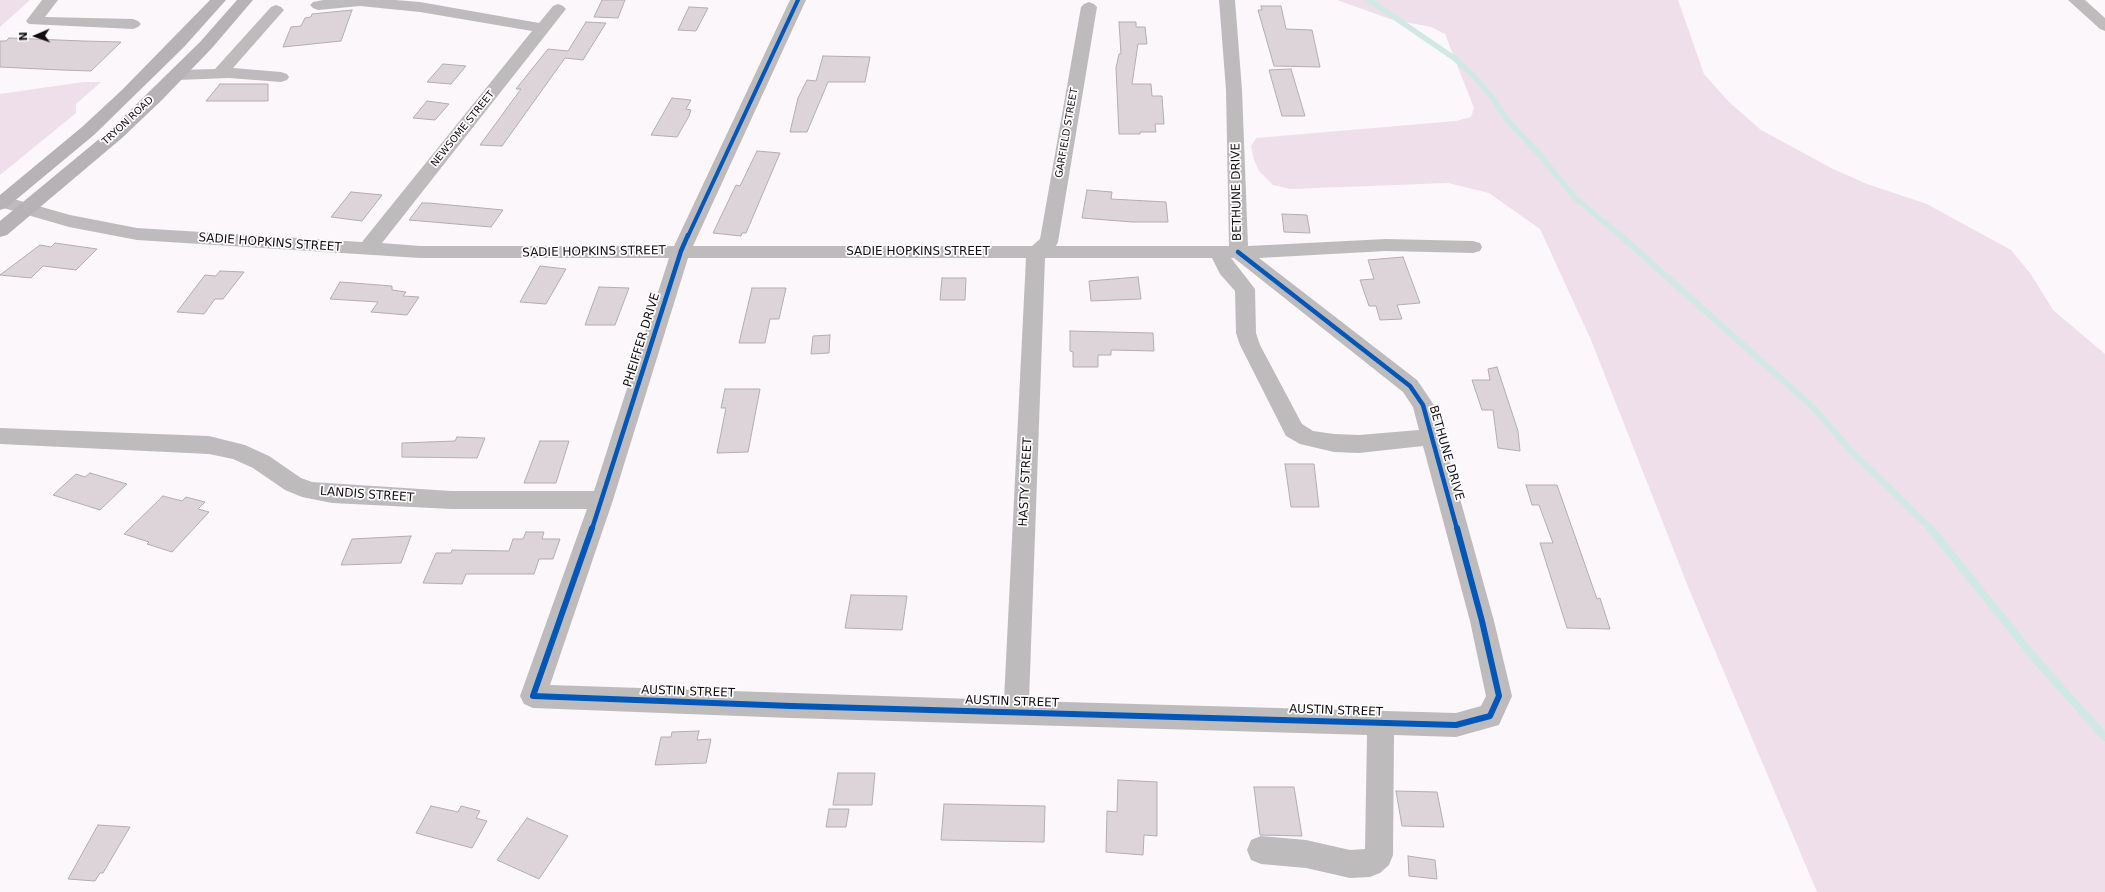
<!DOCTYPE html>
<style>
body{margin:0}
#map{position:relative;width:2105px;height:892px;overflow:hidden;background:#fcf7fa;font-family:"DejaVu Sans",sans-serif}
canvas{display:block}
.north{position:absolute;left:16px;top:16px;width:40px;height:40px;-webkit-text-stroke:3px #fff;paint-order:stroke;rotate:268deg;font-size:11px;font-weight:700;line-height:16px;text-align:center;color:#130c11}
.north::after{content:'';display:block;margin:auto;width:14px;height:18px;background:#130c11;clip-path:polygon(50% 0,100% 100%,50% 72%,0 100%)}
</style>
<div id="map">
<canvas width="2105" height="892"></canvas>
<div class="north">N</div>
</div>
<script>
const ctx = document.querySelector('canvas').getContext('2d');
ctx.lineJoin = 'round';
function fillPath(path, color) {
  ctx.fillStyle = color;
  ctx.fill(path, 'evenodd');
}
function toPath(rows) {
  const path = new Path2D();
  for (const r of rows) {
    path.moveTo(r[0], r[1]);
    for (let i = 2; i < r.length; i += 2) path.lineTo(r[i], r[i + 1]);
  }
  return path;
}
function stroke(path, color, width, dash) {
  ctx.strokeStyle = color;
  ctx.lineWidth = width;
  ctx.lineCap = dash ? 'butt' : 'round';
  ctx.setLineDash(dash || []);
  ctx.stroke(path);
}
function drawText(font, color, halo, rows, align = 'center') {
  ctx.font = font + ' "DejaVu Sans",sans-serif';
  ctx.lineWidth = 3.5;
  ctx.setLineDash([]);
  ctx.textBaseline = 'middle';
  ctx.strokeStyle = halo;
  ctx.fillStyle = color;
  for (const [text, x, y, turn = 0] of rows) {
    ctx.save();
    ctx.translate(x, y);
    ctx.rotate((+turn || 0) * Math.PI / 180);
    ctx.textAlign = isNaN(turn) ? turn : align;
    if (halo) ctx.strokeText(text, 0, 0);
    ctx.fillText(text, 0, 0);
    ctx.restore();
  }
}
fillPath(toPath([
 [0,0,30,0,0,27],
 [1307,0,1678,0,1704,74,1728,101,1761,130,1833,169,1867,184,1927,204,2011,250,2030,273,2053,310,2105,354,2105,892,1817,892,1691,594,1591,340,1540,229,1489,193,1448,183,1290,189,1273,185,1259,171,1254,160,1251,146,1256,138,1456,121,1471,117,1474,108,1445,34,1431,27,1390,19,1337,0],
 [83,82,101,82,76,104,76,113,0,175,0,94]
]), '#efdfeb');
stroke(toPath([
 [1369,0,1454,58,1474,76,1494,100,1507,120,1540,155,1575,198,1621,236]
]), '#d0eae3', 5.5);
stroke(toPath([
 [1620,235,1815,409,1848,448,1931,529]
]), '#d0eae3', 6);
stroke(toPath([
 [1930,528,2038,662,2105,737]
]), '#d0eae3', 8);
const building = toPath([
 [602,0,625,0,618,18,594,17,602,0],
 [1261,6,1281,6,1286,29,1312,30,1320,67,1274,66,1258,10,1262,10,1261,6],
 [689,7,708,8,696,31,678,30,689,7],
 [352,10,341,41,283,47,291,27,301,26,305,18,311,17,312,14,352,10],
 [586,22,606,23,583,60,565,58,502,146,480,145,521,89,516,89,548,49,568,51,586,22],
 [1119,22,1136,22,1136,27,1145,27,1147,44,1138,44,1132,84,1151,84,1152,96,1162,96,1164,124,1155,124,1156,132,1140,132,1140,134,1119,134,1116,68,1119,54,1121,54,1119,22],
 [9,38,83,41,121,42,91,71,62,70,0,67,0,41,6,41,9,38],
 [823,56,870,57,865,82,828,82,807,132,790,132,798,98,807,80,816,81,823,56],
 [443,64,466,66,451,84,427,82,443,64],
 [1291,69,1305,116,1282,116,1269,70,1291,69],
 [220,84,268,84,268,101,206,101,220,84],
 [672,98,691,100,686,109,691,110,689,116,677,137,651,135,672,98],
 [427,101,449,104,435,120,413,118,427,101],
 [757,151,780,153,746,233,742,233,741,236,713,233,736,185,740,186,757,151],
 [1087,190,1112,192,1111,199,1166,202,1168,222,1132,222,1082,218,1087,190],
 [351,192,382,195,362,221,331,217,351,192],
 [422,203,429,203,503,210,491,227,409,220,422,203],
 [1282,214,1307,215,1310,233,1284,232,1282,214],
 [55,243,97,249,76,270,43,266,31,278,0,275,40,245,51,247,55,243],
 [1403,257,1420,303,1397,305,1402,319,1380,320,1376,306,1369,306,1360,280,1374,279,1368,260,1403,257],
 [540,266,566,269,546,304,520,302,540,266],
 [220,271,244,272,223,299,215,299,204,314,177,312,205,275,216,276,220,271],
 [1138,277,1141,299,1091,301,1089,281,1138,277],
 [942,278,966,278,965,300,940,300,942,278],
 [340,282,392,286,392,290,406,292,403,296,419,297,407,315,371,312,378,302,330,299,340,282],
 [599,287,629,288,615,325,585,325,599,287],
 [752,288,786,288,779,319,770,319,765,343,739,343,752,288],
 [1070,331,1153,333,1154,351,1111,350,1111,355,1098,355,1098,367,1073,367,1073,352,1070,351,1070,331],
 [830,335,829,353,811,354,813,336,830,335],
 [1497,367,1518,431,1520,451,1498,448,1493,410,1482,410,1472,380,1490,380,1488,369,1497,367],
 [725,389,760,389,748,452,717,453,726,408,721,408,725,389],
 [457,437,485,438,477,458,402,457,402,443,455,441,457,437],
 [540,441,569,441,556,483,524,483,540,441],
 [1285,464,1314,464,1319,507,1291,507,1285,464],
 [90,473,127,484,100,510,53,495,76,474,85,477,90,473],
 [1526,485,1557,485,1597,599,1600,598,1610,629,1567,628,1540,543,1553,543,1539,505,1532,505,1526,485],
 [163,496,182,501,186,497,205,502,198,509,209,512,172,552,147,544,149,542,124,534,163,496],
 [526,532,544,532,542,539,560,539,553,559,539,559,534,574,466,574,462,584,423,583,436,553,451,553,452,550,509,551,513,539,523,539,526,532],
 [411,536,401,563,341,565,352,539,411,536],
 [851,595,907,596,902,630,845,628,851,595],
 [699,731,697,740,711,739,706,763,655,765,661,737,671,737,672,732,699,731],
 [838,773,875,773,872,805,833,805,838,773],
 [1118,780,1157,782,1157,836,1144,835,1143,855,1106,852,1107,811,1117,812,1118,780],
 [1254,787,1294,787,1302,836,1260,835,1254,787],
 [1396,791,1437,792,1444,827,1402,826,1396,791],
 [944,804,1045,806,1044,842,941,840,944,804],
 [431,806,458,812,461,806,480,811,476,818,487,821,472,848,416,833,431,806],
 [829,809,849,809,846,827,826,827,829,809],
 [527,818,568,836,539,879,497,860,527,818],
 [98,825,130,827,103,873,100,873,95,881,68,879,98,825],
 [1408,856,1435,860,1437,879,1409,876,1408,856]
]);
fillPath(building, '#ddd4da');
stroke(building, '#b3adb1', 1);
fillPath(toPath([
 [42,0,58,0,45,17,133,19,138,21,141,24,138,27,133,29,29,24,26,21,42,0],
 [323,0,395,0,420,2,539,23,553,6,558,4,563,6,566,9,382,243,420,246,674,246,790,0,806,0,693,246,1032,246,1040,239,1081,7,1084,4,1089,2,1094,4,1097,7,1058,242,1056,246,1229,246,1226,90,1219,0,1235,0,1242,90,1248,246,1386,239,1473,241,1480,243,1482,247,1480,251,1473,253,1386,251,1259,258,1417,380,1434,405,1494,621,1512,696,1499,725,1456,737,1394,735,1393,855,1389,865,1380,873,1370,877,1350,878,1306,868,1261,864,1251,860,1247,850,1251,840,1261,836,1306,840,1350,850,1365,849,1367,735,791,718,533,708,524,704,520,696,587,509,451,509,332,503,302,497,285,490,253,468,233,459,209,454,0,444,0,428,209,436,245,445,269,456,301,478,312,482,451,491,594,491,669,258,420,258,137,240,69,227,0,207,0,197,3,196,70,215,137,228,362,242,532,31,420,12,360,6,318,10,313,8,310,5,313,2,323,0],
 [688,258,1026,258,1004,700,550,685,613,500,688,258],
 [1045,258,1212,258,1220,274,1235,291,1236,333,1240,345,1286,436,1300,444,1334,452,1359,453,1423,446,1470,621,1486,696,1481,706,1456,713,1029,701,1045,258],
 [1231,258,1234,258,1403,392,1413,407,1419,430,1359,435,1334,434,1313,431,1302,424,1260,345,1256,333,1255,289,1231,258],
 [2068,0,2085,0,2105,18,2105,31,2100,29,2068,0],
 [276,5,281,7,284,10,233,68,281,72,287,74,289,77,287,80,281,82,229,78,178,80,172,78,170,75,172,72,178,70,215,69,271,7,276,5]
]), '#bebbbd');
fillPath(toPath([
 [210,0,226,0,184,47,94,135,6,208,0,210,0,195,82,127,122,90,210,0],
 [237,0,253,0,212,48,162,100,122,138,7,235,0,237,0,221,110,130,200,42,237,0]
]), '#b6b2b5');
stroke(toPath([
 [688,236,798,0]
]), '#0057b8', 4);
stroke(toPath([
 [1238,252,1410,386,1423,405,1457,529],
 [592,529,681,251,688,235]
]), '#0057b8', 4.5);
stroke(toPath([
 [592,528,533,696,791,706,1456,725,1490,716,1499,696,1482,621,1457,528]
]), '#0057b8', 6);
drawText('10px', '#130c11', '#fff', [
 ["TRYON ROAD",128,121,-43],
 ["NEWSOME STREET",463,129,-51],
 ["GARFIELD STREET",1067,133,-80]
]);
drawText('12px', '#130c11', '#fff', [
 ["BETHUNE DRIVE",1237,192,-91],
 ["SADIE HOPKINS STREET",270,243,4],
 ["SADIE HOPKINS STREET",594,252,-1],
 ["SADIE HOPKINS STREET",918,252],
 ["PHEIFFER DRIVE",642,340,-73],
 ["BETHUNE DRIVE",1446,453,74],
 ["HASTY STREET",1026,482,-87],
 ["LANDIS STREET",367,495,4],
 ["AUSTIN STREET",688,692,2],
 ["AUSTIN STREET",1012,702,2],
 ["AUSTIN STREET",1336,711,2]
]);
</script>
